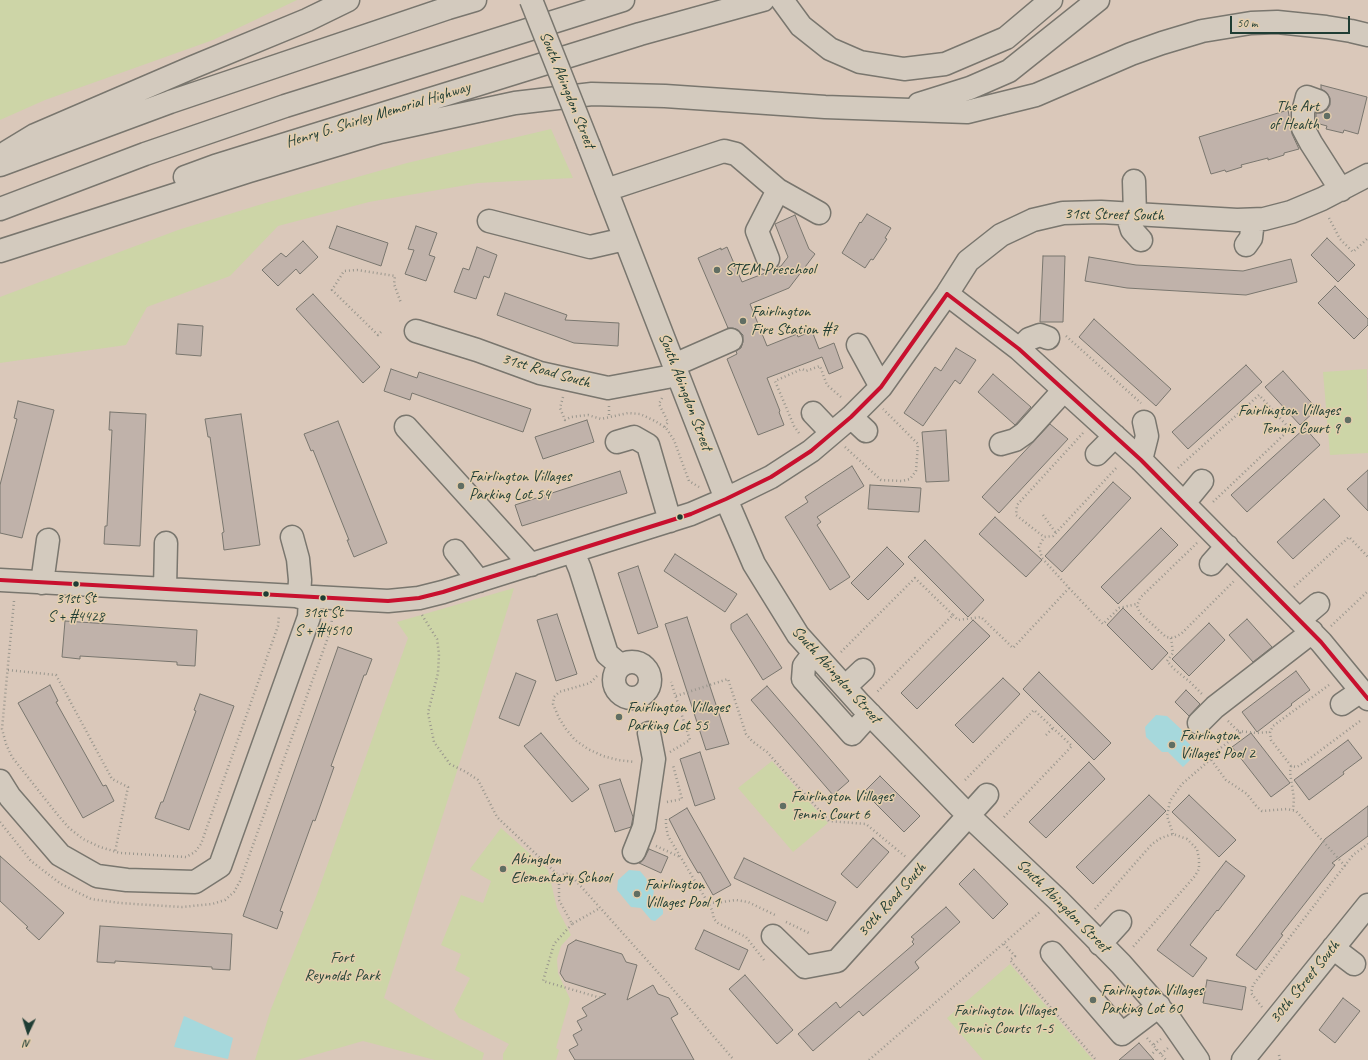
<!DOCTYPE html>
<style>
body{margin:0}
#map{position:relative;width:1368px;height:1060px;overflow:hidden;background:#dac8ba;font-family:Caveat,sans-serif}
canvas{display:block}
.north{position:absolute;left:8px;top:1012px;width:40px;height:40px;-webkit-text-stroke:3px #e4cead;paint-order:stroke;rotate:184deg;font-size:11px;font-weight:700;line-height:16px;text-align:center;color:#1f3d34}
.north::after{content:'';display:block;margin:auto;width:14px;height:18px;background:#1f3d34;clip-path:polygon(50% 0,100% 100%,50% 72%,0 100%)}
.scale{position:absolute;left:1230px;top:16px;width:120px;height:18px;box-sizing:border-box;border:2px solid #1f3d34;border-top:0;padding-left:5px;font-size:12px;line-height:14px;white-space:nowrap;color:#1f3d34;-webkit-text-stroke:3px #e4cead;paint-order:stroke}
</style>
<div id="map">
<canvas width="1368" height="1060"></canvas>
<div class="north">N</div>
<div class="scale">50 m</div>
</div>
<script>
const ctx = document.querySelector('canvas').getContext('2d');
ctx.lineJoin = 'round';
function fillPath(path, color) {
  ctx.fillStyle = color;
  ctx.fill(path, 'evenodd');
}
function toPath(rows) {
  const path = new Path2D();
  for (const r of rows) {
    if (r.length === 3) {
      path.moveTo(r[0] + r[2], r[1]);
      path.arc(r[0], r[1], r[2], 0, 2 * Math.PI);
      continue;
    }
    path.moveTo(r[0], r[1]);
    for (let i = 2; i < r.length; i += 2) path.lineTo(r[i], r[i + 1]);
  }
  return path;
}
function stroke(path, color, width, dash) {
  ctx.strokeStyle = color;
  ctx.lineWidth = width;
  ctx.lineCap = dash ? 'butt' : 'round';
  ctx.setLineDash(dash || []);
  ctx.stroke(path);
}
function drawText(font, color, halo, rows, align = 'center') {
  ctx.font = font + ' Caveat,sans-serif';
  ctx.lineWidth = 3;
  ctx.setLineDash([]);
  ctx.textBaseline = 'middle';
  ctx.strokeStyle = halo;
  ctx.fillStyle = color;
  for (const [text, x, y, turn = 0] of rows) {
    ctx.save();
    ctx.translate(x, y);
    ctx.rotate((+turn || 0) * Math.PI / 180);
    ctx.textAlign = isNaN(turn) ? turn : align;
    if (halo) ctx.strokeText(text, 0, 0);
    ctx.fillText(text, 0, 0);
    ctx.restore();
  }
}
fillPath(toPath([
 [0,0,297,0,213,40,45,100,0,120],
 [551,129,573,178,478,183,369,202,278,226,230,276,147,307,126,345,0,363,0,297,178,230,262,204,407,163],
 [1367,369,1368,453,1330,455,1323,372],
 [514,588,467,740,384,998,436,1029,484,1053,482,1060,435,1060,363,1041,297,1060,255,1060,271,1009,316,897,408,638,397,622],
 [772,761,828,823,793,852,738,788],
 [501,828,548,870,557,908,571,935,561,946,557,959,558,973,570,999,556,1048,559,1050,556,1060,503,1060,503,1054,509,1044,459,1018,454,1010,470,978,455,970,461,954,441,945,461,895,483,903,491,881,470,869],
 [1010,964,1093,1060,983,1060,947,1018]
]), '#cdd5a7');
fillPath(toPath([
 [1156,715,1167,716,1183,731,1183,738,1198,752,1183,767,1168,752,1162,752,1146,737,1145,727],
 [629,870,640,871,654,888,653,898,663,910,663,914,655,921,651,920,641,908,631,907,617,890,618,880],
 [184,1016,233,1038,228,1059,174,1047]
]), '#a6d8dc');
const building = toPath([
 [1321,85,1367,97,1358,134,1344,130,1343,133,1326,129,1327,126,1316,123,1316,113,1321,113,1326,111,1330,105,1330,98,1327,93,1321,89,1321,85],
 [1288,110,1290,121,1292,134,1299,149,1284,153,1284,155,1268,160,1268,158,1241,165,1242,167,1226,172,1225,170,1211,174,1199,137,1288,110],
 [867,214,891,228,885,238,887,239,873,260,871,259,865,268,842,253,860,222,861,223,867,214],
 [795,215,809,249,815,254,789,288,750,304,767,346,797,334,798,337,812,331,819,349,834,343,843,368,829,374,822,357,767,378,780,411,779,412,784,425,758,435,727,359,737,354,736,351,741,348,743,342,743,335,738,330,733,328,727,328,728,328,698,258,721,248,721,250,727,247,742,282,773,270,781,266,788,257,775,224,795,215],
 [337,226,388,243,381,266,329,248,337,226],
 [416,226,437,233,429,255,435,257,426,281,405,274,414,250,408,249,416,226],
 [1327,238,1355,265,1338,282,1311,255,1327,238],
 [303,241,318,257,300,274,296,269,278,286,262,270,281,253,286,257,303,241],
 [477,247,497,255,489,278,484,276,476,299,454,292,463,268,469,270,477,247],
 [1043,256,1065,256,1063,322,1040,322,1043,256],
 [1089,257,1136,265,1243,271,1291,259,1297,282,1246,295,1127,288,1085,281,1089,257],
 [1335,286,1368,319,1368,325,1354,339,1318,303,1335,286],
 [505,293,567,315,565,320,619,323,618,346,574,343,497,315,505,293],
 [313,294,380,367,363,383,296,309,313,294],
 [1094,319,1171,389,1156,406,1079,337,1094,319],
 [178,324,203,326,201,356,176,354,178,324],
 [956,348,976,360,960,384,955,380,923,426,904,413,935,367,941,371,956,348],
 [1246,365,1262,382,1188,449,1172,432,1246,365],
 [391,369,417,378,419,372,531,409,523,432,412,393,410,400,384,391,391,369],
 [1283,371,1317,409,1300,425,1265,387,1283,371],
 [993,374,1031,407,1015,425,978,392,993,374],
 [18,401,54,410,22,538,0,533,0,485,17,419,14,418,18,401],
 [110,412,146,414,140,546,104,544,105,526,107,526,112,430,109,430,110,412],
 [241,414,260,545,224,550,222,533,224,532,210,437,208,437,205,419,241,414],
 [587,420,594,442,543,459,535,437,587,420],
 [338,421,387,543,354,557,347,540,349,540,313,450,311,451,304,434,338,421],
 [1050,424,1068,439,999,513,982,497,1050,424],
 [1305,428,1320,445,1247,512,1231,495,1305,428],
 [946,430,949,481,926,482,922,432,946,430],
 [852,466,864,486,817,517,821,522,817,525,850,577,830,590,785,517,808,502,805,497,852,466],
 [1368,470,1368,511,1347,489,1368,470],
 [620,471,627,493,522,526,515,505,620,471],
 [1113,482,1131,498,1062,572,1045,556,1113,482],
 [870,485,921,488,919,512,868,509,870,485],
 [1324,499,1340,516,1293,559,1277,542,1324,499],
 [995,517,1042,560,1026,577,979,534,995,517],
 [1161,528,1178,545,1118,604,1101,587,1161,528],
 [925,540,984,600,968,617,908,557,925,540],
 [887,547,904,564,868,600,851,583,887,547],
 [675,554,737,594,725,612,664,571,675,554],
 [638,566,658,627,638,634,618,573,638,566],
 [1123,608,1168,653,1152,670,1107,625,1123,608],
 [557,614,577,674,556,681,537,620,557,614],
 [747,614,782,668,763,680,731,629,731,624,747,614],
 [687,617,729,744,706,750,665,624,687,617],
 [1247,619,1272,647,1253,662,1229,635,1247,619],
 [973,620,990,636,917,709,901,693,973,620],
 [65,621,197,630,195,666,177,665,177,662,80,656,80,659,62,657,65,621],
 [1209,623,1225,640,1189,676,1172,659,1209,623],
 [338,647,372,659,366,675,364,675,331,766,334,767,315,821,313,820,280,911,283,912,277,929,243,916,338,647],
 [1296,671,1310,690,1291,704,1292,705,1257,732,1242,712,1296,671],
 [1039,672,1111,743,1094,760,1023,689,1039,672],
 [516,673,536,681,519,726,499,718,516,673],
 [1003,678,1020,694,973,743,955,725,1003,678],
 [50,685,58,701,56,702,103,786,106,785,114,801,83,818,18,703,50,685],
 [767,686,849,781,833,795,751,700,767,686],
 [1186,690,1200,704,1189,716,1175,702,1186,690],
 [200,694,234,706,189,830,155,818,161,802,163,802,196,711,194,710,200,694],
 [541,733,589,789,572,802,524,746,541,733],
 [1251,733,1290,783,1271,797,1232,747,1251,733],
 [1348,740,1362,758,1343,772,1344,774,1309,800,1294,780,1348,740],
 [700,752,715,799,695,806,680,759,700,752],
 [1089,762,1105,779,1046,838,1029,822,1089,762],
 [880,776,920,816,904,832,864,792,880,776],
 [620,779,633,817,631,827,615,832,599,785,620,779],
 [1149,795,1166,811,1093,884,1076,867,1149,795],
 [1189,795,1236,840,1219,857,1172,812,1189,795],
 [1368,806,1368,836,1332,863,1335,865,1281,934,1283,935,1256,970,1236,955,1325,839,1368,806],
 [687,808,731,885,713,895,700,872,698,873,688,856,669,819,687,808],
 [873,838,889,852,857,888,841,874,873,838],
 [649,849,668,857,661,873,639,863,645,857,649,849],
 [0,856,64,913,39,940,26,928,28,927,0,901,0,856],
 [744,858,836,902,827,921,734,878,744,858],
 [1226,861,1245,876,1218,911,1217,910,1190,945,1207,958,1193,977,1157,950,1226,861],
 [974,869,1008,904,993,919,959,884,974,869],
 [946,907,960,922,915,962,919,968,863,1016,859,1011,813,1051,798,1034,836,1002,840,1008,914,944,912,942,914,939,911,937,946,907],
 [100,926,232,934,230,970,212,969,212,967,115,961,115,963,97,962,100,926],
 [704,930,748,950,739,970,695,949,704,930],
 [576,940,622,954,626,962,637,965,627,1000,653,985,658,994,669,998,678,1014,671,1018,694,1060,575,1060,569,1050,578,1045,573,1035,582,1030,577,1021,587,1016,582,1008,606,994,565,981,560,973,568,945,576,940],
 [745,975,793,1030,777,1044,729,989,745,975],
 [1207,980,1246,987,1242,1010,1203,1003,1207,980],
 [1343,998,1360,1011,1335,1043,1319,1030,1343,998],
 [1139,1043,1154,1060,1119,1060,1139,1043]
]);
fillPath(building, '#c0b2aa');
stroke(building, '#79766e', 1);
const minor = toPath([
 [1318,101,1307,97,1303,112,1303,128,1311,143,1341,190],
 [589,146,726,499,754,564,798,635,860,704,969,816,1058,900,1121,964,1171,1021,1198,1060],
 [1134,181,1135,214],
 [606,190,724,151,736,154,778,190,819,213],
 [1127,214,1132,230,1141,240],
 [489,221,590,247,625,239],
 [1246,245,1251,238,1253,220],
 [768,259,757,231,778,190],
 [947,294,1019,349,1141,460,1321,642,1368,699],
 [416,331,477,350,540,373,608,388,678,375],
 [858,345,881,387],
 [1019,349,1029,339,1040,335,1048,338],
 [674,365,731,340],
 [813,413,832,433],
 [851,417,866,431],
 [406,427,531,565],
 [617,442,634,437,648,445,670,521],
 [1001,444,1015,440,1025,433,1064,390],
 [1097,454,1115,436],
 [1141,460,1147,436,1144,422],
 [1184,503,1202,481],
 [292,537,298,559,300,580,299,597],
 [455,551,479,581],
 [573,552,580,569,607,654,620,665],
 [1211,564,1227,546],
 [0,580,388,601,419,598,443,592,691,514,726,499,771,477,811,451,851,417,881,387,947,294,968,261,1001,235,1033,220,1063,213,1101,212,1237,220,1264,219,1291,212,1322,199,1368,175],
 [42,583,48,540],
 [165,589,166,543],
 [1299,620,1318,604],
 [814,653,804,666,803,679,852,734,870,714],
 [632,680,18],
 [845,687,863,670],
 [1342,704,1361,691],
 [1199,723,1215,707,1312,632],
 [0,781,10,797,60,855,97,876,127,880,195,882,220,866,309,617,310,597],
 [634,852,644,827,654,759,649,733],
 [773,936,805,967,837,961,987,795],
 [1100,944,1120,922],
 [1333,948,1354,964],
 [1052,953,1122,1034,1159,1006],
 [1243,1060,1368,905]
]);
const highway = toPath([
 [782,0,801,26,830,49,860,62,904,69,945,64,1006,38,1051,0],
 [919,104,970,88,1009,71,1098,0],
 [7,152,35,135,193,67,307,20,348,0],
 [0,165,170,102,448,8,475,0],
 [185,177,215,166,640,34,763,0],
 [0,209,145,154,285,106,623,0],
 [0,251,249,171,380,132,515,103,592,94,665,96,825,107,967,112,1036,95,1131,54,1162,43,1202,31,1251,23,1277,22,1326,27,1351,31,1368,35]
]);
stroke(minor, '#79766e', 25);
stroke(highway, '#79766e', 25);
stroke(toPath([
 [1329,218,1340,239,1353,252,1368,238],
 [381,332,378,335,332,290,344,271,357,270,395,276,394,284,401,303],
 [1066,336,1141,403],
 [563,397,560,408,565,420,571,417,588,415,601,419,628,413,640,414,655,421,666,428,674,440,689,481,699,487],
 [662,398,659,404,668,422,664,428],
 [609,406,609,417],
 [799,433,794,426,775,381,802,369,806,371,820,366,827,385,841,397],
 [1083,433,1017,505,1016,515,1044,537,1053,536,1118,466],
 [845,447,881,480,902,481,910,479,916,471,918,444,883,409],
 [1178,468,1259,395,1290,429,1213,502],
 [1043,515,1056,533],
 [1197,543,1140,598,1137,606,1140,613,1166,637,1173,638,1181,634,1234,581],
 [1294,587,1349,537,1368,557],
 [1069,588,1103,624,1119,608,1137,604],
 [14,601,2,729,6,744,12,757,57,814,69,828,83,839,100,847,120,853,186,857,195,852,201,844,278,626,279,615],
 [422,615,437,639,439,654,438,673,428,713,434,742,450,764,466,772,478,780,497,817,559,876,569,873,670,986,734,1060],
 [953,615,958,620,981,617,1013,648,1069,588,1042,558,1039,547,1044,537],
 [1331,626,1368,591],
 [1171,638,1173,653,1167,661,1174,669,1190,682,1202,694],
 [841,652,915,578,953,615,877,692],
 [8,670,56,675,112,779,128,787,115,852],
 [597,676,590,683,559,692,554,697,553,704,559,718,566,729,575,740,588,749,603,756,618,760,635,762],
 [1329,685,1273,726,1270,732,1271,740,1291,766,1297,767,1305,762,1360,721],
 [676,696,728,679,746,734,752,741,767,752,829,821,866,824,907,858],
 [1228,721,1240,733,1209,757,1226,780,1247,794,1257,807,1262,811,1287,809,1296,811,1345,866],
 [1238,731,1257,733,1270,732],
 [1046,735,1053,728],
 [670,752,690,740,671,682],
 [1291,766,1290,772,1294,799,1293,810],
 [965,780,1034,710,1072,746,1003,818],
 [667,802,682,799,673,765],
 [666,819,666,826,668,836,707,901],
 [0,822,31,861,44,871,61,884,91,899,120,903,182,907,212,904,225,900,234,892,240,881,331,629,332,618],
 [1173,834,1167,816,1170,801,1182,784,1211,759],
 [656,846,680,857],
 [559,876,559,900,572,924,600,908],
 [1095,909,1152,844,1161,838,1173,834,1187,839,1197,849,1199,859,1199,869,1195,876,1133,947],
 [786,922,811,934],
 [572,924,554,944,543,981,601,998],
 [1004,944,1015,956,1010,960,1096,1060],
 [764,960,746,937,718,923,714,919,712,910,707,901,715,903,736,900,748,902,777,916],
 [1262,1007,1251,993,1253,985,1353,855,1368,844],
 [1147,1038,1153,1045],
 [1161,1039,1153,1045,1166,1060],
 [1161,1054,1168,1048],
 [1279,1055,1280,1060],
 [1150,1056,1157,1049],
 [869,1060,1041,911]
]), '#99968d', 2.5, [1, 3]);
stroke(minor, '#d3cabe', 22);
stroke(highway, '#d3cabe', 22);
const minorBridge = toPath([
 [531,0,589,146]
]);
stroke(minorBridge, '#79766e', 25, []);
stroke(minorBridge, '#d3cabe', 22);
stroke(toPath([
 [947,294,1019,349,1141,460,1321,642,1368,699],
 [0,580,388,601,419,598,443,592,691,514,726,499,771,477,811,451,851,417,881,387,947,294]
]), '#c8102e', 4);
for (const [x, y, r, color] of [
 [1327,116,4,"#606e63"],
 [717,270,4,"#606e63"],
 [743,321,4,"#606e63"],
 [1348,420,4,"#606e63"],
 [461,486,4,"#606e63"],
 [680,517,3.5,"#1f3d34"],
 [76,584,3.5,"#1f3d34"],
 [266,594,3.5,"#1f3d34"],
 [323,598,3.5,"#1f3d34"],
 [619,717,4,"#606e63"],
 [1172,745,4,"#606e63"],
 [783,806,4,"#606e63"],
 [503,869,4,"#606e63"],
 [637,894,4,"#606e63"],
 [1093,1000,4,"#606e63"]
]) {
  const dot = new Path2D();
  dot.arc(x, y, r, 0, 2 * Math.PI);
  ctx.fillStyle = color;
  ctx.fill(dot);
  stroke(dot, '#e4cead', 1.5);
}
drawText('15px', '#1f3d34', '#e4cead', [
 ["31st St",76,599],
 ["S + #4428",76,617],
 ["31st St",323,613],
 ["S + #4510",323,631]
]);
drawText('16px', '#1f3d34', '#e4cead', [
 ["South Abingdon Street",567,90,68],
 ["Henry G. Shirley Memorial Highway",378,115,-17],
 ["31st Street South",1114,215,1],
 ["31st Road South",546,371,16],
 ["South Abingdon Street",685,392,69],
 ["South Abingdon Street",836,675,48],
 ["30th Road South",892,900,-48],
 ["South Abingdon Street",1063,906,45],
 ["30th Street South",1305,982,-51]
]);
drawText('16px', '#1f3d34', '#e4cead', [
 ["The Art",1319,107,"right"],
 ["of Health",1319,125,"right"],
 ["STEM Preschool",725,270],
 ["Fairlington",751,312],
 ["Fire Station #7",751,330],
 ["Fairlington Villages",1340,411,"right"],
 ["Tennis Court 9",1340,429,"right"],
 ["Fairlington Villages",469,477],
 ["Parking Lot 54",469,495],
 ["Fairlington Villages",627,708],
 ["Parking Lot 55",627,726],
 ["Fairlington",1180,736],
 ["Villages Pool 2",1180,754],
 ["Fairlington Villages",791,797],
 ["Tennis Court 6",791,815],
 ["Abingdon",511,860],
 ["Elementary School",511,878],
 ["Fairlington",645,885],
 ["Villages Pool 1",645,903],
 ["Fairlington Villages",1101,991],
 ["Parking Lot 60",1101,1009]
], 'left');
drawText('16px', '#274539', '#e4cead', [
 ["Fort",342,958],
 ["Reynolds Park",342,976],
 ["Fairlington Villages",1005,1011],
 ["Tennis Courts 1-5",1005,1029]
]);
</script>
